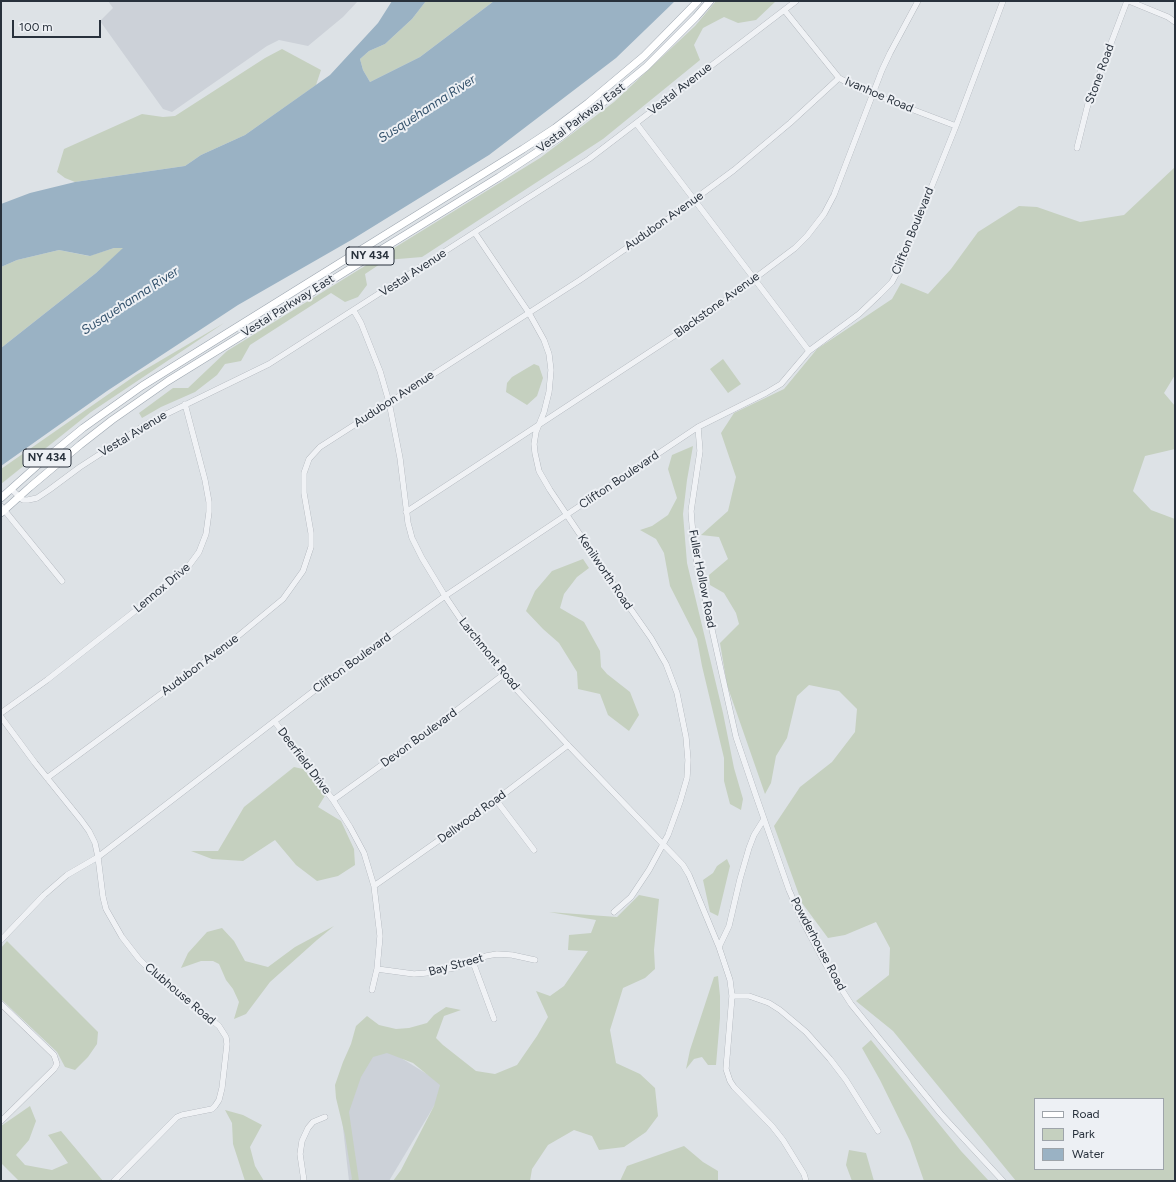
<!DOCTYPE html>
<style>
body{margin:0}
#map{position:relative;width:1176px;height:1182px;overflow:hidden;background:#dde2e6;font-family:Figtree,sans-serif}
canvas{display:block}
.frame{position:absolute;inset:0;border:2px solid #28313c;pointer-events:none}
.legend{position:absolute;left:1034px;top:1098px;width:130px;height:72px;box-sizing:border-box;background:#edf0f4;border:1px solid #9ea4aa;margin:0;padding:5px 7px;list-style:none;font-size:12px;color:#28313c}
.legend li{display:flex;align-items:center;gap:8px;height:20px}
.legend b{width:20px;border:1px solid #9ea4aa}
.scale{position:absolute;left:12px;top:20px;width:89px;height:18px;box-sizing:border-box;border:2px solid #28313c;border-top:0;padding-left:5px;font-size:12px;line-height:14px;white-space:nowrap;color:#28313c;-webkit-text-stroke:3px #edf0f4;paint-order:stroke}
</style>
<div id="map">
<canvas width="1176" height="1182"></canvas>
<div class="frame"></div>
<ul class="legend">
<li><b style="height:5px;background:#fff"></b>Road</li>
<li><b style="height:11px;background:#c5d0bf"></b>Park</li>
<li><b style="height:11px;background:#9ab2c4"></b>Water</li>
</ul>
<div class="scale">100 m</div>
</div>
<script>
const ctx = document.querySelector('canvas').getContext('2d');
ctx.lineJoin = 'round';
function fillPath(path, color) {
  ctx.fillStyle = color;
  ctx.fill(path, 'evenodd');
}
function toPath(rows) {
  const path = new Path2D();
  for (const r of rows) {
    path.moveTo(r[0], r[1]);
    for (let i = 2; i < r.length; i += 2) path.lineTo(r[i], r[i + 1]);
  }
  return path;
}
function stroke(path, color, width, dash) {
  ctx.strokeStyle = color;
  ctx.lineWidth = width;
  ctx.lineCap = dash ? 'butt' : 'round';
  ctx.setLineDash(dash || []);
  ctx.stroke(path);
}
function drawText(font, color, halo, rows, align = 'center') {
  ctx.font = font + ' Figtree,sans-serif';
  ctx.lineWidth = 4;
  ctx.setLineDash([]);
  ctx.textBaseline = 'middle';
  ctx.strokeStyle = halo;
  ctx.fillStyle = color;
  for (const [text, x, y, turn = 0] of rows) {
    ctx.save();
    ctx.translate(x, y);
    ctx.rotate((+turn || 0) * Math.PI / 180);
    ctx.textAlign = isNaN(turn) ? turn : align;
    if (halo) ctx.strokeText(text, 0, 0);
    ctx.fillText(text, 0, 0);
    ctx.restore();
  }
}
fillPath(toPath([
 [108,1,358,1,343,17,308,46,279,40,267,46,172,112,163,109,100,21,113,8],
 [366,1036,446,1086,389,1181,349,1181,341,1110]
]), '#ccd1d8');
fillPath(toPath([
 [426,1,494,1,420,57,370,82,363,70,360,59,369,51,385,44,412,19],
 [716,1,776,1,756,20,738,23,724,17,703,28,694,45,700,60,603,139,422,257,386,260,365,274,367,285,358,297,345,302,331,293,250,345,241,361,225,364,217,375,195,392,161,407,142,418,139,413,173,388,188,388,227,351,540,158,614,102,695,26],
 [282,49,321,70,316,85,245,135,201,155,185,166,75,182,65,178,57,172,64,149,142,114,163,117,175,116,265,58],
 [1175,167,1175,375,1164,393,1175,406,1175,449,1145,456,1133,491,1151,510,1175,519,1175,1181,1016,1181,893,1031,856,1001,889,975,890,948,876,922,845,935,828,938,802,903,774,826,800,787,832,762,855,732,857,709,839,691,809,685,797,696,787,738,776,756,771,783,765,794,727,685,720,643,739,624,736,613,724,593,710,585,709,575,728,559,719,537,701,535,728,511,736,477,721,433,734,413,784,389,817,349,892,299,901,283,928,294,951,269,978,232,1019,206,1037,207,1080,222,1124,215],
 [1035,1099,1163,1099,1163,1169,1035,1169],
 [114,248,124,248,96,273,1,348,1,267,17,260,59,250,89,256],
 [224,323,91,412,1,484,1,469,136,375],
 [723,359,741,384,728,393,710,369],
 [534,364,539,366,543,378,537,396,527,405,506,392,507,383,512,377],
 [693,446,687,480,683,514,687,563,723,713,734,768,743,799,741,810,730,804,724,781,724,758,702,666,697,639,670,586,664,553,656,539,640,530,652,526,668,515,677,498,668,469,672,455],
 [583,559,589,568,577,577,564,594,560,608,584,622,600,651,601,667,607,674,630,692,639,715,629,731,608,715,600,694,578,689,577,672,559,643,543,629,526,611,535,591,552,571],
 [294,767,303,769,326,794,318,807,341,821,354,849,355,865,338,876,317,881,296,865,275,840,243,861,212,859,191,851,218,851,244,807],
 [727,859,730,866,718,916,710,912,703,880,713,873,717,866],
 [639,895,659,899,654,950,655,969,645,978,623,988,610,1030,616,1063,640,1074,655,1088,658,1116,646,1132,624,1147,599,1150,592,1136,574,1130,548,1145,532,1169,530,1181,393,1181,401,1170,434,1106,440,1085,413,1063,387,1053,373,1057,361,1077,349,1112,359,1181,350,1181,352,1179,345,1135,336,1098,335,1085,343,1062,351,1044,356,1026,367,1016,379,1025,396,1029,409,1028,427,1023,434,1015,446,1007,461,1010,444,1016,436,1038,443,1045,476,1071,495,1074,517,1065,537,1036,548,1017,536,991,550,996,564,986,588,951,568,950,569,935,591,933,596,920,549,912,617,917],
 [334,926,317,940,270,982,246,1014,234,1019,239,1002,233,989,226,980,219,964,213,961,201,961,181,968,188,953,207,932,222,928,234,941,245,961,268,967,295,947],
 [7,941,98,1032,97,1044,88,1057,75,1070,65,1067,57,1052,1,999,1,948],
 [718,976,720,996,720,1018,716,1065,708,1065,702,1057,694,1059,686,1069,690,1050,714,977],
 [871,1040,961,1151,989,1181,924,1181,910,1141,880,1080,862,1048],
 [30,1106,36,1121,29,1140,16,1155,25,1165,52,1170,68,1163,48,1135,61,1131,103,1181,19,1181,1,1163,1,1126],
 [225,1110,243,1115,262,1125,250,1147,255,1166,264,1181,245,1181,233,1144,232,1123],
 [684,1146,703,1162,718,1171,718,1181,620,1181,627,1166],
 [849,1150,866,1153,874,1181,852,1181,846,1165]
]), '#c5d0bf');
fillPath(toPath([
 [392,1,426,1,412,19,385,44,369,51,360,59,363,70,370,82,420,57,494,1,675,1,616,58,489,155,353,239,238,305,107,391,1,466,1,348,96,273,123,248,114,248,90,256,59,250,17,260,1,267,1,204,30,193,75,182,185,166,201,155,245,135,330,75,378,23]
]), '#9ab2c4');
const minor = toPath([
 [1129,1,1168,17,1175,22],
 [785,11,839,78,861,90,956,126],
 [636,123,809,351],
 [1077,148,1088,104,1127,1],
 [475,233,529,313,544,340,549,354,551,370,549,392,544,412,536,432,534,444,535,453,539,471,550,490,618,591,651,638,666,664,677,693,686,737,688,760,687,778,680,802,668,835,649,870,631,897,614,912],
 [354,311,361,323,380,371,389,402,400,458,408,523,412,538,422,558,445,596,474,639,503,675,568,745,683,865,689,875,719,947],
 [698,427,700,451,691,511,694,549,736,737,756,796,789,890,803,922,826,965,851,1004,940,1113,1003,1181],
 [11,489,23,500,28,500,37,498,49,490,80,467,148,423,269,364,589,159,796,1],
 [1,506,62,581],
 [406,512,706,315,795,248,807,236,824,214,834,195,882,70,890,53,918,1],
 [1,713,47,680,177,578,185,571,199,552,206,534,209,512,209,502,205,480,185,404],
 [1,717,35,763,81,820,89,831,95,843,98,857,103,897,106,909,122,937,139,959,153,973,219,1026,226,1037,227,1044,222,1088,219,1100,215,1106,212,1109,182,1115,177,1117,114,1181],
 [275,722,333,800,350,827,364,853,374,886,380,936,377,969,372,990],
 [47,778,226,646,283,599,303,571,311,547,311,533,304,493,304,473,309,459,320,447,580,280,653,230,734,170,790,123,839,78],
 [333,800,440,723,503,675],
 [496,800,534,850],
 [764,819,754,835,749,848,740,879,729,926,719,947,730,980,732,996,726,1069,730,1081,734,1087,772,1126,783,1140,804,1174,806,1181],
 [374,886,496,800,568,745],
 [1,940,44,895,67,875,98,857,328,680,445,596,698,427,766,393,781,384,809,351,859,314,879,295,892,282,905,257,913,233,956,126,1003,1],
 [473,962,494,1019],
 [377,969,414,974,426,973,454,968,473,962,486,956,497,954,512,955,535,960],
 [732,996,749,996,769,1003,780,1010,806,1032,830,1059,846,1080,878,1131],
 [1,1004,54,1055,57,1064,54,1069,1,1121],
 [304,1181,300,1154,302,1141,308,1128,313,1122,325,1117]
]);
const major = toPath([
 [1,498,39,464,83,428,142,386,523,149,555,128,588,103,644,56,698,1],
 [1,513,30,487,80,445,112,420,168,381,499,177,563,135,646,67,696,17,710,1]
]);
stroke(minor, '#a3a9b0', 6);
stroke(major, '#9ea7b1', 8);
stroke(minor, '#f0f2f5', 5.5);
stroke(major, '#fff', 7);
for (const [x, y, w] of [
 [370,256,48],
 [47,458,48]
]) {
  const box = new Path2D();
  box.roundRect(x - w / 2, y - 9, w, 18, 3);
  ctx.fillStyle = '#edf0f4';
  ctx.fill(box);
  stroke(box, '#28313c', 1);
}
drawText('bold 11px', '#28313c', null, [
 ["NY 434",370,256],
 ["NY 434",47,458]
]);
drawText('12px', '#28313c', '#edf0f4', [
 ["Stone Road",1100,74,-70],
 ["Vestal Avenue",680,89,-38],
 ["Ivanhoe Road",879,95,23],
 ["Vestal Parkway East",581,118,-37],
 ["Audubon Avenue",664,221,-35],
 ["Clifton Boulevard",913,231,-68],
 ["Vestal Avenue",413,273,-33],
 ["Blackstone Avenue",717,305,-36],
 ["Vestal Parkway East",288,306,-32],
 ["Audubon Avenue",394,399,-33],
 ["Vestal Avenue",133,434,-31],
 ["Clifton Boulevard",619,480,-34],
 ["Kenilworth Road",605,572,56],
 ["Fuller Hollow Road",702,579,79],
 ["Lennox Drive",162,588,-40],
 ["Larchmont Road",489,654,51],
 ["Clifton Boulevard",352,663,-36],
 ["Audubon Avenue",200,665,-37],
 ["Devon Boulevard",419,738,-36],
 ["Deerfield Drive",304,761,53],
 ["Dellwood Road",472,817,-36],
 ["Powderhouse Road",818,944,62],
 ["Bay Street",456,965,-15],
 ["Clubhouse Road",180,994,40]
]);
drawText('italic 13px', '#35536d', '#edf0f4', [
 ["Susquehanna River",427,109,-33],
 ["Susquehanna River",130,301,-33]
]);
</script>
